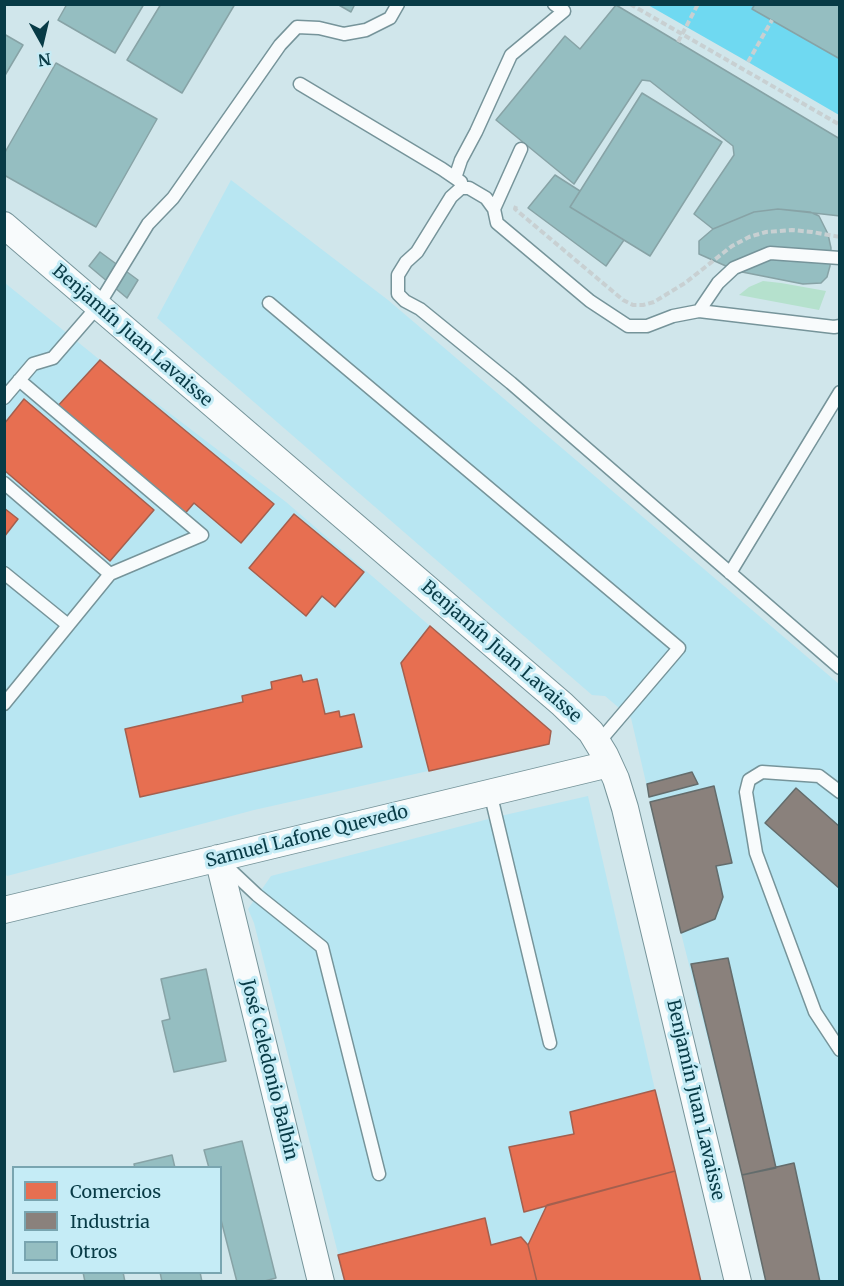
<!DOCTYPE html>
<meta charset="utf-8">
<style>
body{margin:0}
#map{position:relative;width:844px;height:1286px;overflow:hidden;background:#d0e6eb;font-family:Merriweather,serif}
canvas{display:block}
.frame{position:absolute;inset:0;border:6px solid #083b46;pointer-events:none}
.legend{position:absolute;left:12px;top:1166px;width:210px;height:108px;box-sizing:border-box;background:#c5ecf6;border:2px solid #79a5b0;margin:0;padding:8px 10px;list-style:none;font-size:18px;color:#083b46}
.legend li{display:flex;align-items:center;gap:12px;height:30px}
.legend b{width:30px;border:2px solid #79a5b0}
.north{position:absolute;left:12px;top:12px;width:60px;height:60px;-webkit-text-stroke:4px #c5ecf6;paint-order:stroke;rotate:172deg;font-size:16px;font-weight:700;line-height:24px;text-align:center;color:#083b46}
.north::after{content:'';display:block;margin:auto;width:21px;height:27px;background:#083b46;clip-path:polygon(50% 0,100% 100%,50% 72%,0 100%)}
</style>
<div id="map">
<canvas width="844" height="1286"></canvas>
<div class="frame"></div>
<ul class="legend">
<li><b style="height:16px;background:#e76f51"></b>Comercios</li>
<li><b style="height:16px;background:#8a817c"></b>Industria</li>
<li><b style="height:16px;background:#95bec1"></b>Otros</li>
</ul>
<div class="north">N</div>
</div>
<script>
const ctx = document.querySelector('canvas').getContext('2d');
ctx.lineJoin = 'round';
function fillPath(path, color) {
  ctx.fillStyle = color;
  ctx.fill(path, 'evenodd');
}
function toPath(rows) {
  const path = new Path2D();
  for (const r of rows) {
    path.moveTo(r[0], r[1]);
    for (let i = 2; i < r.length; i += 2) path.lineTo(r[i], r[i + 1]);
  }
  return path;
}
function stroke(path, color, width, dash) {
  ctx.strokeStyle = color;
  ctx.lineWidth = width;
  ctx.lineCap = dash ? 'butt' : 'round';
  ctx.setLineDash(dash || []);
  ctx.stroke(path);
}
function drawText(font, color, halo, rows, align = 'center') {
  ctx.font = font + ' Merriweather,serif';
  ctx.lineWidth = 6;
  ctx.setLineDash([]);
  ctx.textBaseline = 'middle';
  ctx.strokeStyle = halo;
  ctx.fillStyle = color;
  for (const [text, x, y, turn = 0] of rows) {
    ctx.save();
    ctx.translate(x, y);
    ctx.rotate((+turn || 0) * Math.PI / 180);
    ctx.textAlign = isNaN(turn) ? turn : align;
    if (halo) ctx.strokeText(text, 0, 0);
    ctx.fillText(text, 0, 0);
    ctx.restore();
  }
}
fillPath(toPath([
 [231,180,388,300,839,684,839,1281,766,1281,742,1175,681,933,631,718,605,696,592,695,157,318],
 [5,283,100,360,286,502,430,626,549,744,254,810,7,876,5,873],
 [588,796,655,1090,701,1281,345,1281,254,923,248,909,271,876,496,817]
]), '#b8e6f2');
fillPath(toPath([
 [763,281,781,283,826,291,819,310,739,295,749,287]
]), '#b5e1cd');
fillPath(toPath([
 [648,5,839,5,839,115,748,62]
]), '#6fd9f1');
const shops = toPath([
 [100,360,274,504,241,543,194,503,182,517,56,408,100,360],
 [24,399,154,510,110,561,4,470,4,424,24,399],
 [4,508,18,519,4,537,4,508],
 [294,514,364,572,335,607,322,596,306,616,249,568,294,514],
 [430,626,551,731,549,744,429,771,401,663,430,626],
 [301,675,303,682,317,679,325,714,339,711,340,717,354,714,362,747,140,797,125,729,243,702,242,696,272,689,271,682,301,675],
 [655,1090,675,1171,524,1212,509,1147,574,1134,570,1112,655,1090],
 [675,1171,701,1282,537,1282,528,1245,547,1205,675,1171],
 [485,1218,491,1245,521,1237,528,1245,537,1282,345,1282,338,1255,485,1218]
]);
fillPath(shops, '#e76f51');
stroke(shops, '#a45f4e', 1.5);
const industry = toPath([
 [692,772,698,784,649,797,647,784,692,772],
 [714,786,732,863,716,866,723,897,715,919,681,933,650,802,714,786],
 [796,788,840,827,840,889,765,823,796,788],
 [728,958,776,1168,742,1175,691,964,728,958],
 [794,1163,820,1282,766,1282,742,1175,794,1163]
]);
fillPath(industry, '#8a817c');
stroke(industry, '#636c6c', 1.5);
const building = toPath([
 [67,4,144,4,115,53,58,20,67,4],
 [161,4,235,4,182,93,127,60,161,4],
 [337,4,355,4,351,12,337,4],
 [755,4,840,4,840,59,752,9,755,4],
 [616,5,840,139,840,216,778,209,754,212,713,229,694,214,734,155,733,146,650,81,642,80,574,184,496,120,565,36,580,49,616,5],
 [4,34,23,45,4,77,4,34],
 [56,63,157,119,96,227,4,175,4,154,56,63],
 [642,93,722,142,650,256,570,207,642,93],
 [555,175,580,191,570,207,624,240,606,266,528,208,555,175],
 [778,209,810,212,819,216,828,234,831,248,830,266,827,277,821,283,803,284,737,271,699,254,699,241,713,229,754,212,778,209],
 [100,252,138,280,127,298,89,266,100,252],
 [206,969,226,1061,174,1072,162,1021,170,1019,161,979,206,969],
 [242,1141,276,1278,261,1282,237,1282,220,1216,220,1168,209,1168,204,1150,242,1141],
 [172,1155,175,1168,135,1168,134,1164,172,1155],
 [83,1272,123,1272,125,1282,85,1282,83,1272],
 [160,1272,200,1272,202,1282,162,1282,160,1272]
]);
fillPath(building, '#95bec1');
stroke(building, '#87a3a6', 1.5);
const service = toPath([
 [300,84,442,169,461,182],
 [455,178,461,160,476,132,511,55,564,11,554,4],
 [494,209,521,149],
 [269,303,679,648,598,743],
 [699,311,718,283,734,268,770,253,840,258],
 [840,326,834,327,699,311,673,316,647,326,628,326,590,301,497,223,494,209,486,198,469,188,461,188,451,197,417,252,406,262,398,275,398,294,405,301,420,309,511,383,840,668],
 [4,398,33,364,53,358,98,306,148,224,173,198,280,45,297,27,319,28,344,34,366,30,390,18,398,4],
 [4,483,110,574],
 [4,573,68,625],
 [730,573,840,392],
 [4,704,110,574,202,535,19,380],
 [490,792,550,1043],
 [840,792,819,776,762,772,749,780,746,792,756,853,815,1012,840,1050],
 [223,863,257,895,322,947,379,1174]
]);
const minor = toPath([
 [4,225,562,704,591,732,605,755,616,779,625,808,738,1282],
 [218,858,321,1282],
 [4,910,609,764]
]);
stroke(service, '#76949a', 15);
stroke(minor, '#76949a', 28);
stroke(toPath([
 [630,4,840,125],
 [748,62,772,20],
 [516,206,515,209,623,300,633,305,643,305,654,302,685,283,732,246,749,237,766,232,792,230,812,232,840,237]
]), '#c8d0d2', 4, [6, 3]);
stroke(service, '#f8fbfc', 12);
stroke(minor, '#f8fbfc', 26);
stroke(toPath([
 [678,42,698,4]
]), '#c8d0d2', 4, [6, 3]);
drawText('18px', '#083b46', '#c5ecf6', [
 ["Benjamín Juan Lavaisse",132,336,41],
 ["Benjamín Juan Lavaisse",501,652,41],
 ["Samuel Lafone Quevedo",307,837,-14],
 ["José Celedonio Balbín",269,1070,76],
 ["Benjamín Juan Lavaisse",695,1100,77]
]);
</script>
